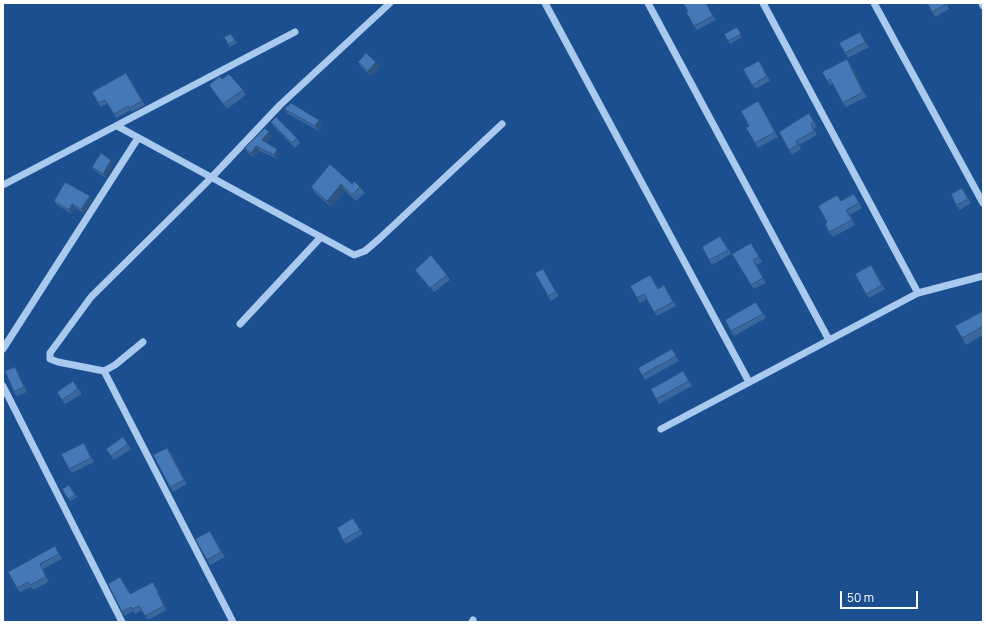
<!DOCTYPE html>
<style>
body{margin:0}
#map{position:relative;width:986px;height:625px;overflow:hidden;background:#1b4f8f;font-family:Manrope,sans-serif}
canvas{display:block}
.frame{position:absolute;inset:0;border:4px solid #fff;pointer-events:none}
.scale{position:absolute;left:840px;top:591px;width:78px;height:18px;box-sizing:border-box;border:2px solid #fff;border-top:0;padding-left:5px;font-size:12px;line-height:14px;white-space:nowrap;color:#fff;-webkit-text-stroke:3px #1b4f8f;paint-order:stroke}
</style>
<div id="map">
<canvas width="986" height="625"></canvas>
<div class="frame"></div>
<div class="scale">50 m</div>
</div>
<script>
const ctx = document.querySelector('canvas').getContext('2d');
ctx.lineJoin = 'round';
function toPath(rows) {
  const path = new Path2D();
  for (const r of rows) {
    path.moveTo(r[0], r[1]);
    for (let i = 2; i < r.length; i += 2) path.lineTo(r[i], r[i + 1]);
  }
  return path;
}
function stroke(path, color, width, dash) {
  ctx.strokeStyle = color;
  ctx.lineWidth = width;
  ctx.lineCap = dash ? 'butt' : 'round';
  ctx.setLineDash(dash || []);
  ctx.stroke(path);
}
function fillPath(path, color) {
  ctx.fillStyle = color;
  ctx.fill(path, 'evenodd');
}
stroke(toPath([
 [545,3,749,382],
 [648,3,829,340],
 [763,3,918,293],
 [874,3,983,203],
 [982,3,983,6],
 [117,126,354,255,365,251,379,239,502,124],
 [3,185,295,32],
 [240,324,321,237],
 [143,342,115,365,104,371,58,362,50,359,50,353,91,297,211,178,280,105,390,3],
 [3,349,138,138],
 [104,371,233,622],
 [3,386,122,622],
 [661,429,918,293,983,276],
 [472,622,473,620]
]), '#a9c9ee', 7);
fillPath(toPath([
 [706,3,716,20,697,30,694,26,688,11],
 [927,3,946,3,949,9,935,17],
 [738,29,742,37,730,44,728,41],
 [860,32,869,47,848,58,845,53],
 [231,34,237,43,230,47,224,37],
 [847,59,850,63,867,97,846,107,843,103,833,84,830,85,827,81],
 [358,62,376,62,380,67,371,76,361,67],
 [762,65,770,81,755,89,752,85],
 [129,77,145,105,132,112,131,110,116,118,107,104,101,107,98,103],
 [209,85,243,90,246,95,227,109],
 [758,101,761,105,778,137,758,148,755,143,749,126],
 [284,109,319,120,322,125,319,131,288,114],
 [812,118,817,127,814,129,817,135,799,145,801,149,792,155,789,150],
 [271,122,297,138,300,143,295,148,274,127],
 [272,136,266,143,280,153,277,159,260,151,254,157,247,152,244,148],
 [111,160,114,163,105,178,94,170,92,167],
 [352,184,360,187,365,193,356,201,345,191,331,207,315,193,311,187],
 [962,188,971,203,960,210,956,205],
 [854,194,862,208,850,215,855,225,833,237,829,232,827,222,841,201],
 [92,200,84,213,75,208,72,214,57,205,54,201],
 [724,241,731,254,712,265,709,260],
 [751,243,762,262,757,265,766,283,754,289,751,285],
 [871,265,885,289,869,298,866,294],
 [543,269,559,296,551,301,548,296],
 [415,270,447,275,450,280,434,292],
 [650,275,658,288,664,285,676,306,657,316,647,299,640,303,637,298],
 [756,302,766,318,734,336,731,331],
 [983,311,983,335,966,345,962,338],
 [675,354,679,361,645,380,642,375],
 [15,367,18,371,27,392,17,396,14,392],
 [683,371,692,386,659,404,656,399],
 [73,381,82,394,65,404,57,392],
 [123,437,131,449,114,460,106,449],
 [87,448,94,462,72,473,69,469],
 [171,452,187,484,173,492,170,487],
 [69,485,77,497,70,501,62,489],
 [353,518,363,534,346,544,343,540],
 [213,535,225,557,210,565,207,560],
 [55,546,62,559,43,569,49,582,33,590,31,587,20,592,17,588],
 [120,577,131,594,156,586,167,610,148,620,142,610,135,614,133,611,125,616,122,612]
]), '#3a679d');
fillPath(toPath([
 [706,3,716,20,713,16],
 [860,32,863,36,869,47,865,42],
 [847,59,850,63,867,97,863,92],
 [759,61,762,65,770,81,767,76],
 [376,62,380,67,371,76,368,71],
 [126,73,129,77,145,105,142,101],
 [758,101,761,105,778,137,775,132],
 [319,120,322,125,319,131,315,126],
 [269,132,272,136,265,145,262,140],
 [256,146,260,151,254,157,251,153],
 [277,149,280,153,277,159,274,155],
 [111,160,114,163,105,178,103,174],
 [341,184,345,191,331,207,327,201],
 [90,196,92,200,84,213,81,209],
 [72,204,75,208,72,214,69,210],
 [753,260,757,265,766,283,763,278],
 [871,265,875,270,885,289,882,285],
 [543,269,546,273,559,296,556,292],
 [15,367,18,371,27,392,24,387],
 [84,443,87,448,94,462,91,458],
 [167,448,171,452,187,484,184,480],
 [210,531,213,535,225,557,221,552],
 [40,564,43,569,49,582,46,577],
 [153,582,156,586,167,610,164,606]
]), '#305480');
const building = toPath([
 [683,3,706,3,713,16,694,26,686,12,688,11,683,3],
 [927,3,946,3,946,4,932,12,927,3],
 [737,27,741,34,728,41,724,34,737,27],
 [860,32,865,42,845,53,839,43,860,32],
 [231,34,235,41,228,44,224,37,231,34],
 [366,53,376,62,368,71,358,62,366,53],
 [847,59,863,92,843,103,830,79,827,81,822,72,847,59],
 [759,61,767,76,752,85,743,69,759,61],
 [126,73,142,101,129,108,128,106,114,114,105,100,98,103,92,92,126,73],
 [229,74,243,90,223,104,209,85,220,76,222,79,229,74],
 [758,101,775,132,755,143,746,128,749,126,741,111,758,101],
 [983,101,983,107,982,105,982,102,983,101],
 [291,103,319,120,315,126,284,109,291,103],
 [809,113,814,122,811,124,814,131,796,141,798,145,789,150,779,132,809,113],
 [276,117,297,138,292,143,271,122,276,117],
 [265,128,269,132,262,140,277,149,274,155,256,146,251,153,244,148,265,128],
 [101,153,111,160,103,174,92,167,101,153],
 [330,164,352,184,354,181,360,187,352,195,341,184,327,201,311,187,330,164],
 [65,182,90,196,81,209,72,204,69,210,54,201,65,182],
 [962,188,968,199,956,205,951,194,962,188],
 [854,194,859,203,846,210,852,220,829,232,825,224,827,222,818,206,837,195,841,201,854,194],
 [720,236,728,250,709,260,702,247,720,236],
 [751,243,759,257,753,260,763,278,751,285,732,254,751,243],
 [431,255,447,275,430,288,415,270,431,255],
 [871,265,882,285,866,294,855,274,871,265],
 [543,269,556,292,548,296,535,273,543,269],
 [650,275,658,289,664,285,673,302,654,312,644,294,637,298,630,286,650,275],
 [756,302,763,314,731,331,725,320,756,302],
 [983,311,983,328,982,327,962,338,955,326,983,311],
 [672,349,676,356,642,375,638,368,672,349],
 [15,367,24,387,14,392,5,371,15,367],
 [683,371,689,381,656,399,651,389,683,371],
 [73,381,78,389,62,400,57,392,73,381],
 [123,437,128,444,111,456,106,449,123,437],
 [84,443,91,458,69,469,61,454,84,443],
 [167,448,184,480,170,487,153,455,167,448],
 [69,485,75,495,68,499,62,489,69,485],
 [353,518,360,530,343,540,337,528,353,518],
 [210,531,221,552,207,560,195,539,210,531],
 [55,546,59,554,40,564,46,577,30,585,28,582,17,588,8,572,55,546],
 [120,577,130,594,153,582,164,606,145,616,139,606,132,609,131,607,122,612,108,584,120,577]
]);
fillPath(building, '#4478b7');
stroke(building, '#305480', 1);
</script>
